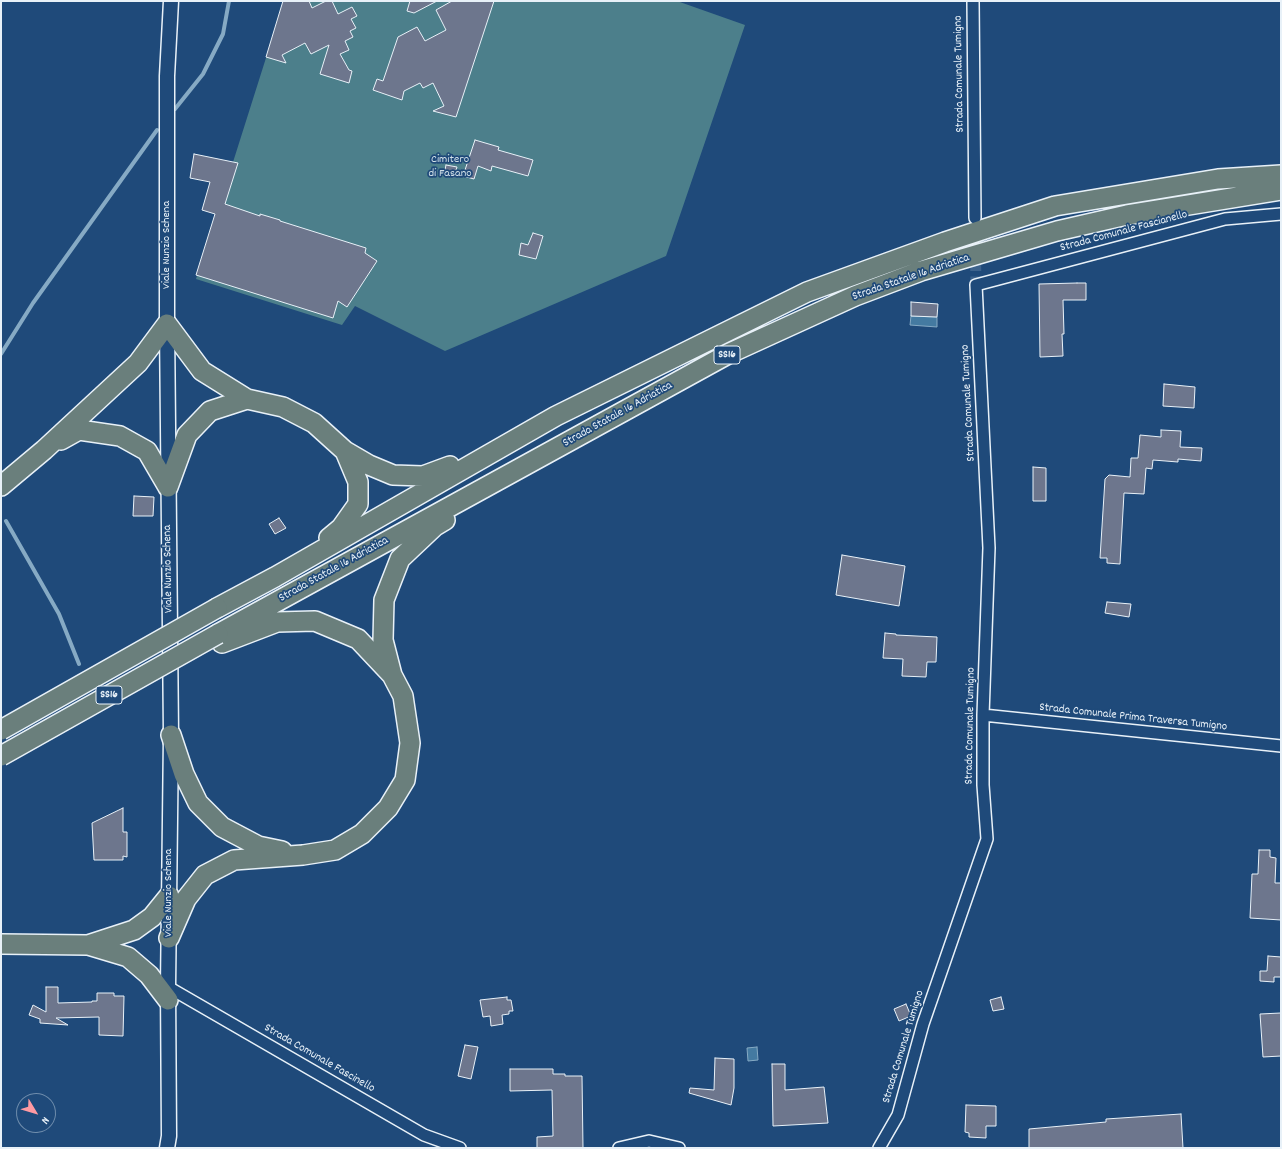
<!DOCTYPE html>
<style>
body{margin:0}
#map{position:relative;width:1282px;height:1149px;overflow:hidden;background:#1f4a7a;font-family:Dekko,sans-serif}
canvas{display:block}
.frame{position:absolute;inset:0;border:2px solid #e8f1f8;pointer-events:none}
.north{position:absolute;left:16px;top:1093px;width:40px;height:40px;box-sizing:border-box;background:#1f4a7a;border:1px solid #6f8dac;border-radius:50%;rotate:128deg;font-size:11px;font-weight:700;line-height:16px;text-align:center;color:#e8f1f8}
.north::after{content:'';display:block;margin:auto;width:14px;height:18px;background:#ff9aa2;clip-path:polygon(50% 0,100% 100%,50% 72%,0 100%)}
</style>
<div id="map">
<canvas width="1282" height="1149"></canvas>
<div class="frame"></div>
<div class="north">N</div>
</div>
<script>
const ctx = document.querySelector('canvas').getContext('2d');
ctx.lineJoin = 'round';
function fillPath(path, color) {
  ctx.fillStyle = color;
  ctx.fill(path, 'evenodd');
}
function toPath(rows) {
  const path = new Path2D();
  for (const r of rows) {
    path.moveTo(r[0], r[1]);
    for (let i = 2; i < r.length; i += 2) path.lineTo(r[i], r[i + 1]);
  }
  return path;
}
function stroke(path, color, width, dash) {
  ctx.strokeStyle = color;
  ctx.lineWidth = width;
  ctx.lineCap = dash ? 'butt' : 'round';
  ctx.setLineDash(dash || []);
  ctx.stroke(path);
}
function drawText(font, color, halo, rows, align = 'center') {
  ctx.font = font + ' Dekko,sans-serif';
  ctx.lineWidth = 3.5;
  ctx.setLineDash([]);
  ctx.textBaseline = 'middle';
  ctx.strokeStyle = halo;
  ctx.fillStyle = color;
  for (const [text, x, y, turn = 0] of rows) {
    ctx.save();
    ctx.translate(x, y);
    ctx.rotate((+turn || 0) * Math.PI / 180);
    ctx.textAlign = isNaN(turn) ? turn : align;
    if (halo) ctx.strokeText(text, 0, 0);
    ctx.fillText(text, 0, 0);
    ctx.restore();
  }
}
fillPath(toPath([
 [284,1,677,1,745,25,666,256,445,351,355,306,342,325,196,279]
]), '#4c7f8b');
const water = toPath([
 [911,316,937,317,937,327,910,325,911,316],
 [757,1047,758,1060,748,1061,747,1048,757,1047]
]);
fillPath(water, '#447aa1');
stroke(water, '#86aac4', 1);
stroke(toPath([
 [175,109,203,74,223,34,229,1],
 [1,354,33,303,157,130],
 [6,521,59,614,79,664]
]), '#86aac4', 4);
const building = toPath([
 [283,1,309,1,312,8,326,1,332,1,338,14,352,7,357,16,351,19,356,28,350,31,353,37,345,41,349,50,340,54,349,70,352,71,349,83,320,74,329,45,311,54,305,43,282,55,286,63,266,57,283,1],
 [410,1,437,1,414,13,407,11,410,1],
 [452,1,494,1,456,117,433,111,444,106,433,83,423,88,420,83,404,91,402,100,373,90,377,79,383,81,398,37,417,27,425,41,446,30,436,10,452,1],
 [475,140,499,147,498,150,533,160,528,176,492,166,491,171,478,166,474,179,463,176,475,140],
 [194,154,238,163,225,204,260,216,260,214,280,220,280,221,366,248,365,253,377,261,347,307,338,301,333,318,196,275,215,214,202,210,210,182,190,178,194,154],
 [446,165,457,167,454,177,444,175,446,165],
 [533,233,543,236,536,259,519,255,521,243,528,245,533,233],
 [1077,283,1086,283,1086,300,1063,300,1064,334,1062,334,1063,356,1040,357,1039,284,1077,283],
 [911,302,938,304,937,317,911,316,911,302],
 [1164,384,1195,387,1194,408,1163,406,1164,384],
 [1161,430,1181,431,1180,447,1202,448,1201,461,1178,459,1178,462,1153,460,1152,469,1146,468,1144,494,1124,493,1120,564,1107,563,1107,558,1100,558,1105,479,1109,475,1130,477,1131,458,1138,458,1140,435,1161,437,1161,430],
 [1033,467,1046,468,1046,501,1033,501,1033,467],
 [134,496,154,497,153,516,133,516,134,496],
 [279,518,286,528,275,534,269,524,279,518],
 [842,555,905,566,899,606,836,595,842,555],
 [1107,602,1131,604,1129,617,1105,613,1107,602],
 [885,633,896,634,896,635,937,637,936,662,927,662,926,677,902,676,903,659,883,658,885,633],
 [123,808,123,832,127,832,127,857,123,856,123,860,94,860,92,823,123,808],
 [1259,850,1270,850,1270,857,1276,858,1275,883,1281,883,1281,920,1250,918,1252,874,1258,874,1259,850],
 [1268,956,1281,957,1281,977,1274,977,1274,982,1260,981,1260,971,1267,971,1268,956],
 [46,987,58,987,58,1003,92,1002,92,1001,97,1001,97,993,114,993,114,996,124,996,123,1036,99,1035,99,1017,56,1018,68,1025,40,1023,40,1019,29,1015,33,1005,46,1012,46,987],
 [507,997,507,1000,511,1000,513,1011,509,1011,509,1014,502,1015,503,1024,491,1026,490,1016,483,1017,480,1000,507,997],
 [1001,997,1004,1009,993,1011,990,1000,1001,997],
 [906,1004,911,1016,899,1021,894,1009,906,1004],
 [1281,1013,1281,1056,1263,1057,1260,1014,1281,1013],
 [465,1045,478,1047,471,1079,458,1076,465,1045],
 [715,1058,734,1059,734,1088,731,1105,689,1093,690,1088,714,1090,715,1058],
 [772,1064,785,1064,785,1090,824,1087,828,1123,773,1126,772,1064],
 [510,1069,553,1069,553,1074,565,1074,565,1076,582,1076,583,1148,537,1148,537,1137,553,1136,552,1090,510,1091,510,1069],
 [966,1105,996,1106,996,1126,986,1126,986,1138,969,1137,969,1133,965,1132,966,1105],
 [1181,1114,1183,1148,1029,1148,1029,1129,1106,1122,1106,1119,1181,1114]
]);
fillPath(building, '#6d768d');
stroke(building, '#e8f1f8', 1);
stroke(toPath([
 [975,227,976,285]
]), '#3d638d', 11, [11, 5.5]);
const minor = toPath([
 [973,1,975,218],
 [983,715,1281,746],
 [168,987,424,1135,460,1148],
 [619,1148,649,1141,679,1148],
 [879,1148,898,1115,923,1024,987,839,983,785,983,715,989,548,976,285,1225,219,1281,214]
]);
const tertiary = toPath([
 [167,1148,169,1136,168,987,171,735,167,324,167,76,171,1]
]);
const trunk = toPath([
 [61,440,79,430,120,436,147,451,168,487],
 [1,486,44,450,138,363,167,324,202,371,247,399,283,407,314,423,345,451,369,465,393,475,423,476,450,466],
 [168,487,187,435,210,411,247,399],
 [329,538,341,528,358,504,358,482,345,451],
 [217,608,275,577,556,416,807,292,945,242,1055,206,1218,179,1281,175],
 [218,634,728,354,855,296,921,271,1057,231,1127,215,1281,190],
 [222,643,277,622,315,621,358,639,391,674],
 [171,735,184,774,198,803,222,827,258,846,282,851],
 [169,938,186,899,205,875,234,860,303,855,335,850,362,834,388,808,405,780,410,743,403,696,392,675,383,640,384,600,400,559,435,526,445,520],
 [1,944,88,945,128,957,149,975,168,1000],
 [88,945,134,930,152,917,169,896]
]);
stroke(minor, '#e8f1f8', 14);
stroke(tertiary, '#e8f1f8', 17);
stroke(trunk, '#e8f1f8', 22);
stroke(minor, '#1f4a7a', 11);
stroke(tertiary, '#1f4a7a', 14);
stroke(trunk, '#6a7f7c', 19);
const trunkBridge = toPath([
 [1,730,217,608],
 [1,756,218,634]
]);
stroke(trunkBridge, '#e8f1f8', 22, []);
stroke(trunkBridge, '#6a7f7c', 19);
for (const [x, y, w] of [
 [727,355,26],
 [109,695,26]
]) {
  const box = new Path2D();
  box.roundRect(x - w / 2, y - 9, w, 18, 3);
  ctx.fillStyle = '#1f4a7a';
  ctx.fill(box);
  stroke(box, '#e8f1f8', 1);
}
drawText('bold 11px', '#e8f1f8', null, [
 ["SS16",727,355],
 ["SS16",109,695]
]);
drawText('12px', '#e8f1f8', '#1f4a7a', [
 ["Strada Comunale Tumigno",960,74,-91],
 ["Strada Comunale Fascianello",1124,232,-15],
 ["Viale Nunzio Schena",167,245,-90],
 ["Strada Statale 16 Adriatica",911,278,-19],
 ["Strada Comunale Tumigno",969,403,-93],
 ["Strada Statale 16 Adriatica",618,415,-29],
 ["Viale Nunzio Schena",169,569,-91],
 ["Strada Statale 16 Adriatica",334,570,-29],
 ["Strada Comunale Prima Traversa Tumigno",1133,718,6],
 ["Strada Comunale Tumigno",971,726,-89],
 ["Viale Nunzio Schena",169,893,-90],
 ["Strada Comunale Tumigno",904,1047,-73],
 ["Strada Comunale Fascinello",319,1059,30]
]);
drawText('12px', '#d1e0e8', '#1f4a7a', [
 ["Cimitero",450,160],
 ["di Fasano",450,174]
]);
</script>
